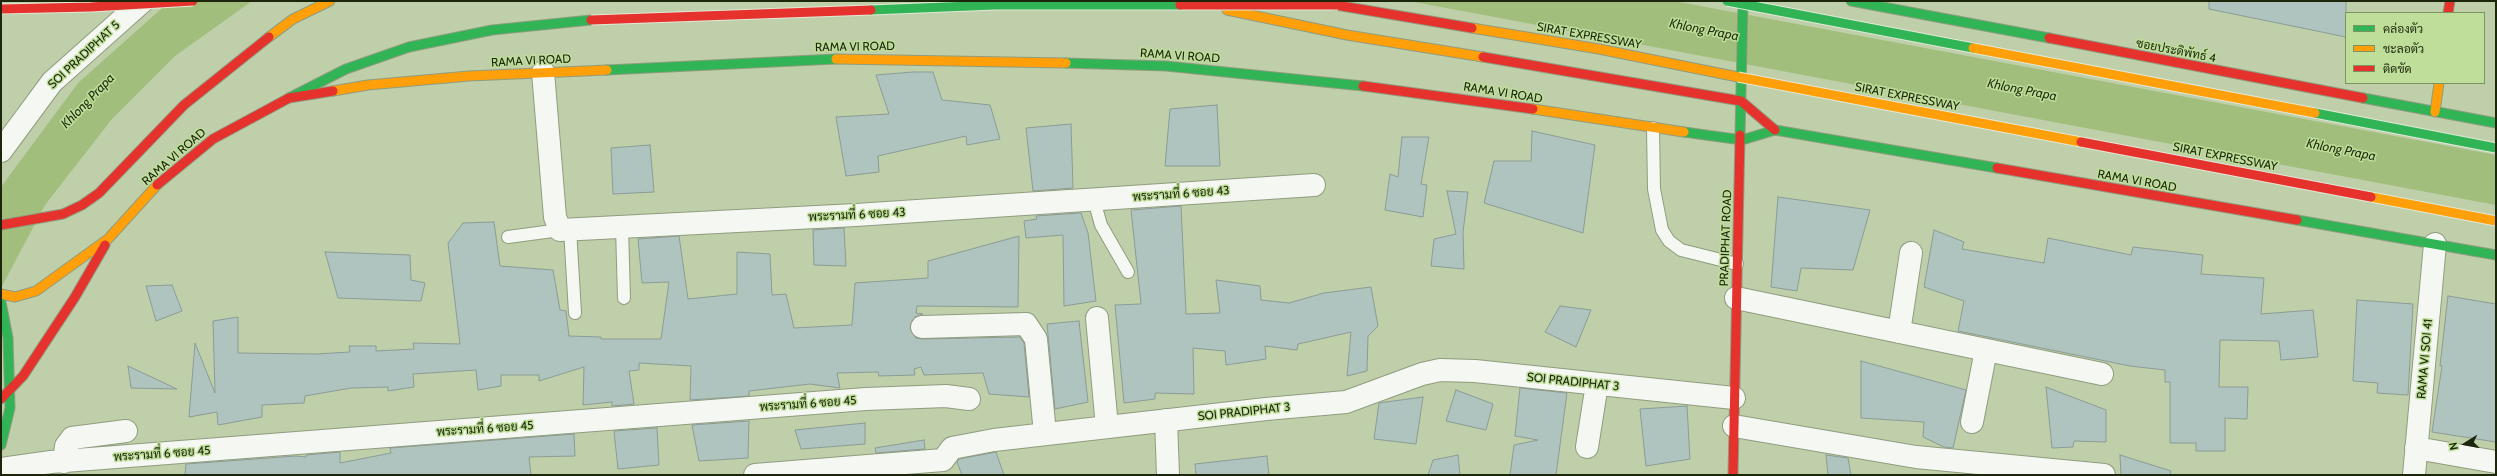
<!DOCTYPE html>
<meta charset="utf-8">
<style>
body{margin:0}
#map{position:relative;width:2497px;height:476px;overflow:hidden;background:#becfa9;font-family:Cabin,Sarabun,sans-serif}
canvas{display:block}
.frame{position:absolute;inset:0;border:2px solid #1b260b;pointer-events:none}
.legend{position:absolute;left:2345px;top:12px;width:140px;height:72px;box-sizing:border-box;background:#bfde9a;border:1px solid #7d9461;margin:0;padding:5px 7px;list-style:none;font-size:12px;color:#1b260b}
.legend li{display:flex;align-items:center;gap:8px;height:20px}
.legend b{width:20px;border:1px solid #7d9461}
.north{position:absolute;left:2445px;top:424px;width:40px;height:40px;-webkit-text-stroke:3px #bfde9a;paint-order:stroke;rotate:259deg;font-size:11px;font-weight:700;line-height:16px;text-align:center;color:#1b260b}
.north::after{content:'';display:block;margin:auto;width:14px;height:18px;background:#1b260b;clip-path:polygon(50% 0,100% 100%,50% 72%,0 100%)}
</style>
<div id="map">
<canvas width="2497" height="476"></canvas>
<div class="frame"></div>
<ul class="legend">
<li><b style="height:5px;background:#30b455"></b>คล่องตัว</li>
<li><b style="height:5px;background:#ff9f0a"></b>ชะลอตัว</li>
<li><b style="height:5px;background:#e5322d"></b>ติดขัด</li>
</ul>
<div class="north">N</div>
</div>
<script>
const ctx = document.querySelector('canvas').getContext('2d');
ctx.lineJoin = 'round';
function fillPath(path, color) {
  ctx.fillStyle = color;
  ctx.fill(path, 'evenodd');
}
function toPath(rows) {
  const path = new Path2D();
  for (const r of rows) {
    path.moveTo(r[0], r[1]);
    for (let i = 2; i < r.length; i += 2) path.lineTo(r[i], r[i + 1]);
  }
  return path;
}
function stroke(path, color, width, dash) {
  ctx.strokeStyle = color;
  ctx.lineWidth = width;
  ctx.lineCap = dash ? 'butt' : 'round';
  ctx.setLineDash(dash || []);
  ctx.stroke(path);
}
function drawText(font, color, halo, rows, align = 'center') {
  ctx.font = font + ' Cabin,Sarabun,sans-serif';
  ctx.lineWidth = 3;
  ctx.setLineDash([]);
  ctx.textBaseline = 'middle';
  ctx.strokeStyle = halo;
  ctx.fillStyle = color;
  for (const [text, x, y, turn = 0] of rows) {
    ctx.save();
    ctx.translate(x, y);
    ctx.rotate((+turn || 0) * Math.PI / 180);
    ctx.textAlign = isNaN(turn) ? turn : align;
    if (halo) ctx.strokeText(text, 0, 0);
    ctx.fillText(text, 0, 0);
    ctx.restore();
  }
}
fillPath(toPath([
 [170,1,252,1,175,56,112,119,45,205,1,288,1,187,78,83],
 [1409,1,1674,1,2496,155,2496,205]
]), '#a1be7c');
const building = toPath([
 [2209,1,2346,1,2346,37,2209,9,2209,1],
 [913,72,933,72,942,100,990,105,1000,139,967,145,966,136,878,156,879,172,846,176,836,117,889,114,876,75,913,72],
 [1217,105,1220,166,1165,166,1170,109,1217,105],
 [1071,124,1073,188,1033,191,1026,128,1071,124],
 [1532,131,1595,145,1583,233,1484,203,1494,161,1531,161,1532,131],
 [1402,137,1429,137,1421,184,1427,185,1423,217,1385,210,1390,174,1398,177,1402,137],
 [650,145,654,192,613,194,611,148,650,145],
 [1447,191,1468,192,1463,232,1464,269,1431,266,1434,239,1456,234,1447,191],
 [1778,197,1870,210,1853,270,1801,268,1797,291,1771,287,1778,197],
 [1181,206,1186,314,1220,313,1216,280,1260,286,1261,300,1289,303,1324,293,1371,287,1378,326,1368,336,1367,371,1347,376,1351,332,1298,344,1297,350,1265,346,1266,359,1226,365,1225,351,1193,348,1194,394,1155,393,1155,399,1124,403,1115,305,1141,304,1131,210,1181,206],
 [1081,213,1088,233,1096,301,1064,306,1063,235,1026,238,1024,221,1037,219,1036,216,1081,213],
 [494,222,500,266,553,270,560,310,566,311,569,336,601,337,601,339,661,339,669,282,642,283,638,239,679,236,688,299,737,294,737,252,770,254,772,295,786,294,794,328,852,325,855,283,928,278,928,261,1019,236,1018,307,917,306,916,313,923,314,915,317,910,328,916,338,922,339,1020,337,1024,343,1029,397,989,394,983,373,924,375,921,367,914,369,915,375,879,376,878,372,837,373,840,388,810,384,749,391,749,396,690,400,691,366,639,363,639,370,629,371,634,404,612,406,612,402,583,405,584,367,539,381,539,375,501,375,501,386,478,390,476,370,413,374,414,387,388,391,388,387,351,388,305,396,304,403,262,405,262,417,218,425,217,412,189,417,195,343,215,393,213,321,238,317,238,353,316,354,350,352,349,346,376,346,376,351,414,349,413,343,460,344,448,243,463,223,494,222],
 [844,228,846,266,814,265,813,230,844,228],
 [1934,230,1964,242,1962,249,2044,263,2048,238,2131,255,2133,247,2203,255,2201,274,2264,278,2261,314,2313,310,2318,357,2281,360,2279,341,2220,340,2219,387,2248,387,2247,419,2225,418,2225,451,2196,451,2196,443,2170,443,2170,382,2165,382,2165,370,2130,366,1958,331,1964,301,1924,287,1934,230],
 [325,252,410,255,411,280,425,283,421,301,338,298,325,252],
 [172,285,182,311,156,321,146,286,172,285],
 [2448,296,2496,304,2496,442,2432,432,2442,366,2440,366,2448,296],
 [2357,300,2413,304,2408,395,2377,393,2378,383,2353,381,2357,300],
 [1560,306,1591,310,1576,347,1545,332,1560,306],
 [1079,321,1088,402,1055,409,1047,324,1079,321],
 [1861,361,1966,390,1953,448,1944,447,1923,437,1924,422,1861,418,1861,361],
 [128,366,177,389,131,388,128,366],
 [2046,387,2106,410,2106,442,2074,441,2073,447,2052,448,2046,387],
 [1520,388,1567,393,1556,475,1510,475,1514,445,1538,440,1515,436,1520,388],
 [1456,390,1493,404,1486,430,1446,421,1456,390],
 [1423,397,1416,444,1374,439,1379,403,1423,397],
 [1687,406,1690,459,1646,466,1640,409,1687,406],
 [749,421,748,458,699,461,692,425,749,421],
 [865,423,865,444,801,449,795,430,865,423],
 [657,428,659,465,618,469,614,431,657,428],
 [574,434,575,456,529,457,531,475,185,475,186,464,296,456,306,457,306,455,340,452,340,463,391,453,390,448,574,434],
 [924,440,925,449,876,453,875,448,924,440],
 [996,452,1004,475,962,475,957,462,959,459,996,452],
 [1458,455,1460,475,1428,475,1433,460,1458,455],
 [1826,455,1848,458,1851,475,1828,475,1826,455],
 [2120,455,2171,471,2170,475,2121,475,2120,455],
 [1267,456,1269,475,1196,475,1195,464,1267,456]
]);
fillPath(building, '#b0c4bf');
stroke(building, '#8a9c95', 1);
const lane = toPath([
 [1653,128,1654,189,1662,230,1669,241,1681,250,1737,264],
 [1094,200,1101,225,1128,272],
 [622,227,624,298],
 [570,229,575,313],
 [508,237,560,230]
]);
const street = toPath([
 [543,72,555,217,560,230,856,215,1314,185],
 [1,151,52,82,143,1],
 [1736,298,2102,374],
 [1097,318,1107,427],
 [922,327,1026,324,1036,339,1045,434],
 [1899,332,1911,253],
 [1166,420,1168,475],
 [1972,422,1986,350],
 [1734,426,1916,457,2104,475],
 [1587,447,1597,384],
 [2416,448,2496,462],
 [64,462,66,446,72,438,126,431],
 [1,469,51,462,866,399,946,396,969,399],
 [755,475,943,460,952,448,994,440,1266,409,1346,402,1422,374,1440,370,1475,371,1734,398],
 [2414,475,2435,244]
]);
const fast = toPath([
 [1851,1,2049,38],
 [1066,63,1166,66,1363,86],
 [607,70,836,59],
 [289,98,346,69,409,47,492,30,591,20],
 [2363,98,2496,123],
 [1684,132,1742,140,1775,130,1997,168],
 [1740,135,1743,1],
 [2297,220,2496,255],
 [1,302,8,338,10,408,1,445]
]);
const slow = toPath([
 [1227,10,1347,35,1483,57],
 [1472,28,1599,49,1738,77],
 [269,37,293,19,330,1],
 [836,59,1066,63],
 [333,91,368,85,469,76,607,70],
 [1533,109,1684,132],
 [2435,112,2439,83],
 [1,294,15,297,36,291,108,239,157,185]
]);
const jam = toPath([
 [1318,2,1472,28],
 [2448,13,2450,1],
 [2049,38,2363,98],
 [1483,57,1741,101,1775,130],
 [1363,86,1533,109],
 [1997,168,2297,220],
 [157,185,213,139,289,98,333,91],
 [1,225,63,214,82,205,99,193,184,105,269,37],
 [1,399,23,376,75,297,105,245],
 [1733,475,1740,135]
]);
stroke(lane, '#909c7f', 14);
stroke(street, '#909c7f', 24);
stroke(fast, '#909c7f', 11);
stroke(slow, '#909c7f', 11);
stroke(jam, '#909c7f', 11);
stroke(lane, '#f5f8f2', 12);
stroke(street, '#f5f8f2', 22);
stroke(fast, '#30b455', 9);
stroke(slow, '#ff9f0a', 9);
stroke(jam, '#e5322d', 9);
const fastBridge = toPath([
 [1727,1,1973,48],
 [871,10,995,5,1180,5],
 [2315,113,2496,148]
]);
const slowBridge = toPath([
 [1973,48,2315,113],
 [1738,77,2081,142],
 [2371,197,2496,221]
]);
const jamBridge = toPath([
 [1180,5,1338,5],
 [1,9,91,7,193,1],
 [591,20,871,10],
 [2081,142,2371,197]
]);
stroke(fastBridge, '#e2e9d8', 11, []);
stroke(slowBridge, '#e2e9d8', 11, []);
stroke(jamBridge, '#e2e9d8', 11, []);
stroke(fastBridge, '#30b455', 9);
stroke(slowBridge, '#ff9f0a', 9);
stroke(jamBridge, '#e5322d', 9);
drawText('12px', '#1b260b', '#bfde9a', [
 ["SIRAT EXPRESSWAY",1589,36,10],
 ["RAMA VI ROAD",855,47,-1],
 ["ซอยประดิพัทธ์ 4",2176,51,11],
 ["SOI PRADIPHAT 5",84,55,-43],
 ["RAMA VI ROAD",1180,56,4],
 ["RAMA VI ROAD",531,61,-3],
 ["RAMA VI ROAD",1503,93,9],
 ["SIRAT EXPRESSWAY",1907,97,11],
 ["RAMA VI ROAD",174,157,-41],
 ["SIRAT EXPRESSWAY",2225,157,11],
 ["RAMA VI ROAD",2137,181,10],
 ["พระรามที่ 6 ซอย 43",1181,194,-4],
 ["พระรามที่ 6 ซอย 43",857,215,-3],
 ["PRADIPHAT ROAD",1726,238,-88],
 ["RAMA VI SOI 41",2425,359,-85],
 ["SOI PRADIPHAT 3",1573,382,6],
 ["พระรามที่ 6 ซอย 45",808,404,-4],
 ["SOI PRADIPHAT 3",1244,412,-6],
 ["พระรามที่ 6 ซอย 45",485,429,-4],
 ["พระรามที่ 6 ซอย 45",162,454,-4]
]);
drawText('italic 13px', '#212f0d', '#bfde9a', [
 ["Khlong Prapa",1704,30,11],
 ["Khlong Prapa",2022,90,11],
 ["Khlong Prapa",88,101,-46],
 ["Khlong Prapa",2341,150,11]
]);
</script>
